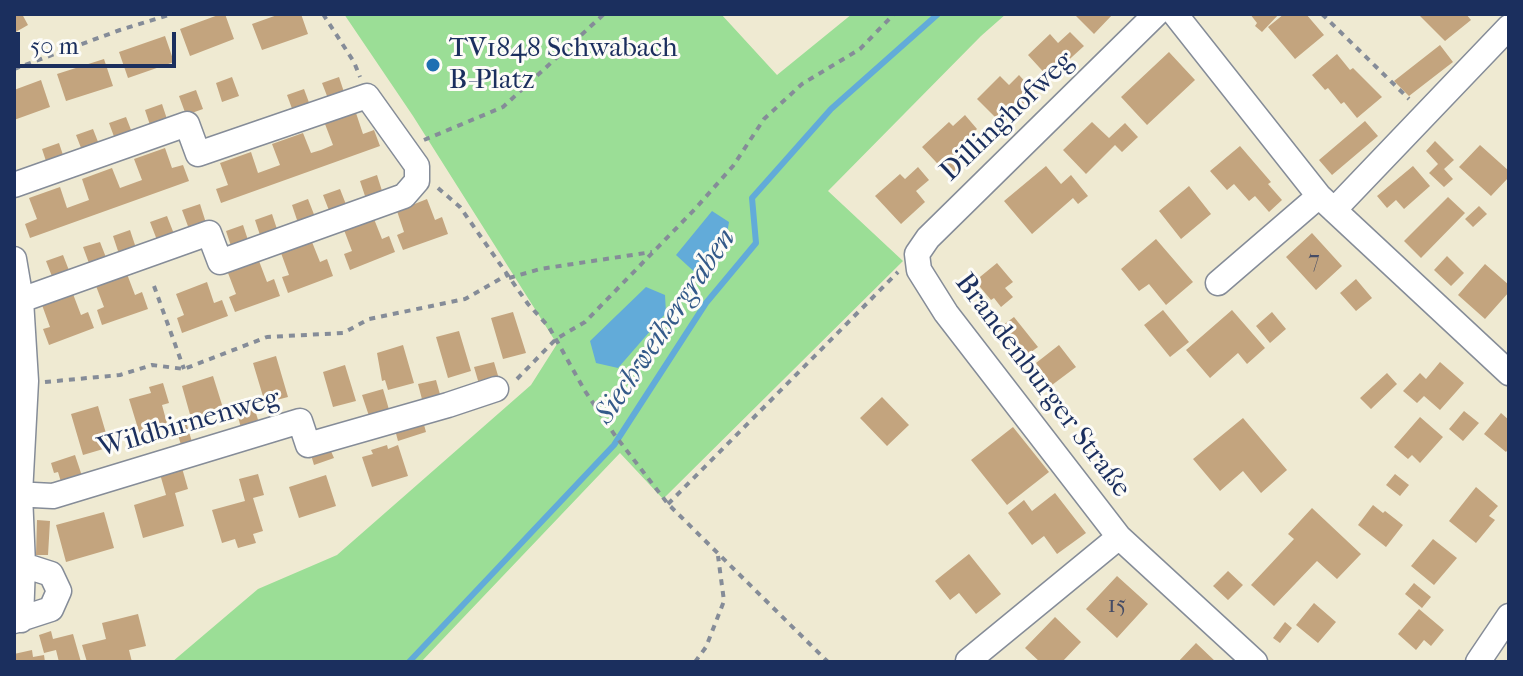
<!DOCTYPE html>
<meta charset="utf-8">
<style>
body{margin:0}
#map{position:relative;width:1523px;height:676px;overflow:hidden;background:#efead2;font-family:"IM FELL French Canon",serif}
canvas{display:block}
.frame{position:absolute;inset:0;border:16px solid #1b2f5e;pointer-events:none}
.scale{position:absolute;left:16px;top:32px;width:160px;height:36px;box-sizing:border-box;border:4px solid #1b2f5e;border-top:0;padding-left:10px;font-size:24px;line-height:28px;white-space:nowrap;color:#1b2f5e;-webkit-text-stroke:6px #fdfcf7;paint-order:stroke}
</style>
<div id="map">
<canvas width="1523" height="676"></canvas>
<div class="frame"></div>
<div class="scale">50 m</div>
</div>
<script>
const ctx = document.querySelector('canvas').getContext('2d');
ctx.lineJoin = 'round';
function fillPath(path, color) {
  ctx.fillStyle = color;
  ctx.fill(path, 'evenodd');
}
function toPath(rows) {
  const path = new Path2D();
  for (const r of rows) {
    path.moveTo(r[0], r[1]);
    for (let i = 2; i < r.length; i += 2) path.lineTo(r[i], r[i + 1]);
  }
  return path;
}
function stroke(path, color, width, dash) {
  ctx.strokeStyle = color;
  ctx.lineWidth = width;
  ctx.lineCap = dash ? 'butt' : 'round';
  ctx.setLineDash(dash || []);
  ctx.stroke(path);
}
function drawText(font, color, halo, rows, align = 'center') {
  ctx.font = font + ' "IM FELL French Canon",serif';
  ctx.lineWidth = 6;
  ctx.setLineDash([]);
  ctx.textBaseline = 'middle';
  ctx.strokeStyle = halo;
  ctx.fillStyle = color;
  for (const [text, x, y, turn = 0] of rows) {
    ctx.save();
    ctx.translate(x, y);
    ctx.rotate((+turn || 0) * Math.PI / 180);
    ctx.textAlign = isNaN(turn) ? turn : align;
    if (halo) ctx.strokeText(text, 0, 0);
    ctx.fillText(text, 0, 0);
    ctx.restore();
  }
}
fillPath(toPath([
 [344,14,721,14,777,75,852,14,1006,14,981,36,828,191,903,261,663,499,620,453,421,662,172,662,258,589,337,555,531,385,557,344,413,116]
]), '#9bde96');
fillPath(toPath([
 [712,211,729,222,723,258,700,277,676,255],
 [646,287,665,295,666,313,618,368,596,363,590,341]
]), '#62abd9');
stroke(toPath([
 [409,662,614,445,706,303,756,243,752,198,831,109,938,14]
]), '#62abd9', 6);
fillPath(toPath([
 [14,14,22,14,28,25,14,33],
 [221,14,225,14,234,39,190,56,180,29],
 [280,14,301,14,308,34,262,50,252,24],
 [1074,14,1113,14,1094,34],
 [1250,14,1279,14,1262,32,1255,26,1257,23],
 [1284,14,1306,14,1324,35,1295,59,1268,27],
 [1418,14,1466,14,1471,20,1445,41],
 [1070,32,1084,46,1049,78,1028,55,1050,34,1058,43],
 [165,36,174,62,128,78,119,52],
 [1440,45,1453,62,1409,96,1394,81],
 [1169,52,1195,80,1147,125,1121,97],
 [1337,54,1350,70,1353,68,1382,97,1357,118,1344,102,1341,104,1328,88,1325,90,1312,75],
 [104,59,113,86,66,101,57,74],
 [1019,75,1031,88,1021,98,1025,102,1002,124,977,99,1000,76,1009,85],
 [232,77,239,96,222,102,216,83],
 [339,77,345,95,329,101,322,83],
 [41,80,50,107,14,120,14,90],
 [304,89,311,108,294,114,287,95],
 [196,90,203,109,186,115,179,96],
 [162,104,168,122,151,128,145,110],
 [356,113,363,134,374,130,380,146,221,203,216,189,228,185,220,163,251,152,258,173,280,165,272,144,303,133,311,153,321,150,333,145,325,124],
 [965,115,977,129,966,140,976,151,949,176,922,147,949,122,953,126],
 [126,117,133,135,116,142,109,123],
 [1365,121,1378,136,1332,175,1319,160],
 [1092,122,1109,138,1125,123,1138,137,1122,152,1115,145,1086,174,1063,150],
 [93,129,100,147,83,153,76,135],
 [1435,141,1454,160,1444,169,1453,179,1444,187,1429,173,1438,164,1426,151],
 [59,143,65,161,48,167,42,149],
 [1480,145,1509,171,1509,177,1491,196,1459,167],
 [1240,146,1271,182,1268,184,1282,200,1269,212,1255,196,1249,201,1234,184,1227,190,1210,171],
 [165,148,172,168,183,165,189,181,30,238,25,224,37,219,29,198,60,187,67,208,89,200,82,179,112,168,120,188,142,180,134,159],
 [1046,166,1061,184,1071,175,1088,196,1078,204,1073,198,1032,234,1004,201],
 [1413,166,1430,186,1404,209,1396,200,1387,208,1377,196],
 [918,167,929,180,916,191,925,202,901,224,875,196,900,174,905,179],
 [377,175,383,194,366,199,360,181],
 [1189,186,1211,214,1181,239,1159,211],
 [340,189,347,207,330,213,323,195],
 [1448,197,1465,213,1421,258,1404,241],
 [308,199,315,217,298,223,292,205],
 [427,199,435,220,442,217,448,234,403,250,397,235,404,232,397,211],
 [200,204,206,223,189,229,182,210],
 [1479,206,1487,214,1473,227,1465,219],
 [272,214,278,232,261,238,255,220],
 [167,216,174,234,157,240,150,222],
 [374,219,382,239,389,236,395,252,350,270,344,254,352,251,344,230],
 [243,225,249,243,232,249,226,231],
 [130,230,136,248,119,254,113,236],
 [1312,233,1342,266,1316,290,1286,257],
 [1156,239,1193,282,1166,305,1149,284,1139,291,1121,269],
 [100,242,107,260,90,266,83,247],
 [312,242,320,262,327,259,333,276,288,293,282,277,289,275,281,253],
 [63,255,70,273,53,279,46,261],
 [1447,256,1464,273,1451,286,1434,270],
 [259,261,267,282,274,279,280,296,235,312,229,297,236,294,228,273],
 [997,263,1013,282,1005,288,1013,297,1001,307,994,298,991,300,975,281],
 [1485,264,1509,285,1509,292,1485,319,1458,295],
 [127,274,135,295,142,292,148,309,102,325,97,310,104,307,96,286],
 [1356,279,1372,298,1356,311,1340,293],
 [207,282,214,303,222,300,228,316,182,333,177,318,184,315,176,294],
 [73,294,81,315,88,312,94,328,49,345,43,329,50,327,42,305],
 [1163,310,1189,342,1170,357,1144,325],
 [1232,310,1265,348,1247,364,1238,353,1210,378,1186,350],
 [513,312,526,353,503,359,491,318],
 [1272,312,1286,329,1270,343,1256,326],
 [1014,317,1038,347,1017,362,1010,352,1014,349,1007,340,1004,342,995,331],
 [459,331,471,371,448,378,436,337],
 [403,345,414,383,388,390,385,380,382,381,377,353],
 [1059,345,1076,367,1052,385,1036,363],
 [276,356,288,397,265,403,253,363],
 [494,362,499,379,479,384,474,367],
 [1440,362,1464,383,1440,410,1424,396,1417,403,1403,391,1420,373,1426,379],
 [345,365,356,401,333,407,323,372],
 [1387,373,1397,384,1371,409,1360,398],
 [213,376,223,408,191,418,182,386],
 [436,380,441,398,423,403,418,384],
 [163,383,169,403,162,405,168,427,140,435,129,399,151,393,149,387],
 [383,389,390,413,370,419,362,395],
 [882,397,909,425,887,446,860,418],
 [253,404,259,423,241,428,236,409],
 [98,406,110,447,83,455,71,414],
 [1464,411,1479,423,1463,441,1449,429],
 [1501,413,1509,420,1509,448,1506,452,1484,434],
 [1420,417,1443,437,1420,463,1412,455,1408,459,1394,447],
 [1243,418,1287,470,1261,493,1243,471,1220,491,1193,459],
 [423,421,426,432,398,441,395,430],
 [186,422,192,442,181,445,175,425],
 [1013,427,1049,472,1007,505,971,460],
 [387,445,388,449,398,445,408,476,372,487,362,457,373,454,371,450],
 [330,449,334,458,314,465,311,455],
 [75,455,82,476,61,482,58,472,54,473,51,463],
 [182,468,188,489,175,493,184,526,143,538,134,505,166,495,160,474],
 [258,474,264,495,253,498,263,531,253,534,256,543,238,548,235,539,222,543,212,510,245,501,239,479],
 [1395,474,1409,485,1400,496,1386,485],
 [326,475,336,506,299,518,289,487],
 [1476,487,1498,506,1489,516,1495,520,1476,543,1449,521],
 [1055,493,1086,533,1057,554,1044,536,1032,545,1008,513,1024,500,1032,511],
 [1373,505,1383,513,1385,511,1403,525,1386,547,1358,525],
 [1312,508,1361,554,1337,579,1317,561,1274,606,1251,585,1294,539,1288,534],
 [104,512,114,548,66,562,56,525],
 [37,520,50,521,48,555,36,555],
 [1433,539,1457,558,1434,585,1411,566],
 [969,554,1001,594,976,614,959,593,950,600,935,581],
 [1228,571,1243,585,1228,600,1213,586],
 [1117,576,1148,604,1117,638,1086,609],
 [1414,583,1431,597,1422,608,1405,594],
 [1314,603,1336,622,1318,643,1296,625],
 [1419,609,1444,630,1431,646,1424,640,1416,650,1398,634],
 [138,614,146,646,129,650,132,662,87,662,82,645,106,639,102,623],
 [1055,617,1081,642,1062,662,1040,662,1025,648],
 [1285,622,1292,628,1280,643,1273,638],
 [51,631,53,639,73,634,81,662,59,662,56,650,44,653,39,635],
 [1196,643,1216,662,1178,662],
 [32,650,33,657,44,655,45,662,14,662,14,654]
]), '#c3a47e');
const street = toPath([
 [1156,14,928,238,917,254,919,270,946,313,1119,537,1255,662],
 [1175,14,1319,196,1509,373],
 [14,185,187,124,198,154,367,96,417,166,417,181,404,196,220,262,209,233,21,300],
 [1334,210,1509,27],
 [14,259,21,300,26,381,20,494,23,565,21,620],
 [1218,283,1319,196],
 [14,494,53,496,300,421,308,445,448,405,496,389],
 [14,621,51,609,59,591,51,574,23,565],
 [968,661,1119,537],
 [1478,662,1509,616]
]);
stroke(street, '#858c98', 27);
stroke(toPath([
 [323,14,354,62,360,77],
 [1322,14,1409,99],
 [14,69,120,30,172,14],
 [424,140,503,107,604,14],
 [438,188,460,207,528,304,549,327,585,391,614,434,668,504,828,662],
 [509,278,540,269,652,252],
 [154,286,184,369],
 [517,379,556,339,585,322,695,209,733,166,764,119,802,84,860,49,894,14],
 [45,382,120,375,152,365,184,369,267,337,343,333,369,319,465,299,507,275],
 [668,504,898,272],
 [695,662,706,647,724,601,718,556]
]), '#858c98', 4, [6, 6]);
stroke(street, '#fff', 24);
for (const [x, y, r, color] of [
 [433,65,8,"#1f6fb2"]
]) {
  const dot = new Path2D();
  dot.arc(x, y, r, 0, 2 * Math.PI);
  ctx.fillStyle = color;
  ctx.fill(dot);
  stroke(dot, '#fdfcf7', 3);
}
drawText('24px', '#454c66', null, [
 ["7",1314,261],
 ["15",1117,606]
]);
drawText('28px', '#1b2f5e', '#fdfcf7', [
 ["TV1848 Schwabach",449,49],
 ["B-Platz",449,81]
], 'left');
drawText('28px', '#1b2f5e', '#fdfcf7', [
 ["Dillinghofweg",1008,117,-44],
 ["Brandenburger Straße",1042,386,53],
 ["Wildbirnenweg",189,424,-16]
]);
drawText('italic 30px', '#345a89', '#fdfcf7', [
 ["Siechweihergraben",666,327,-56]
]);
</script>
